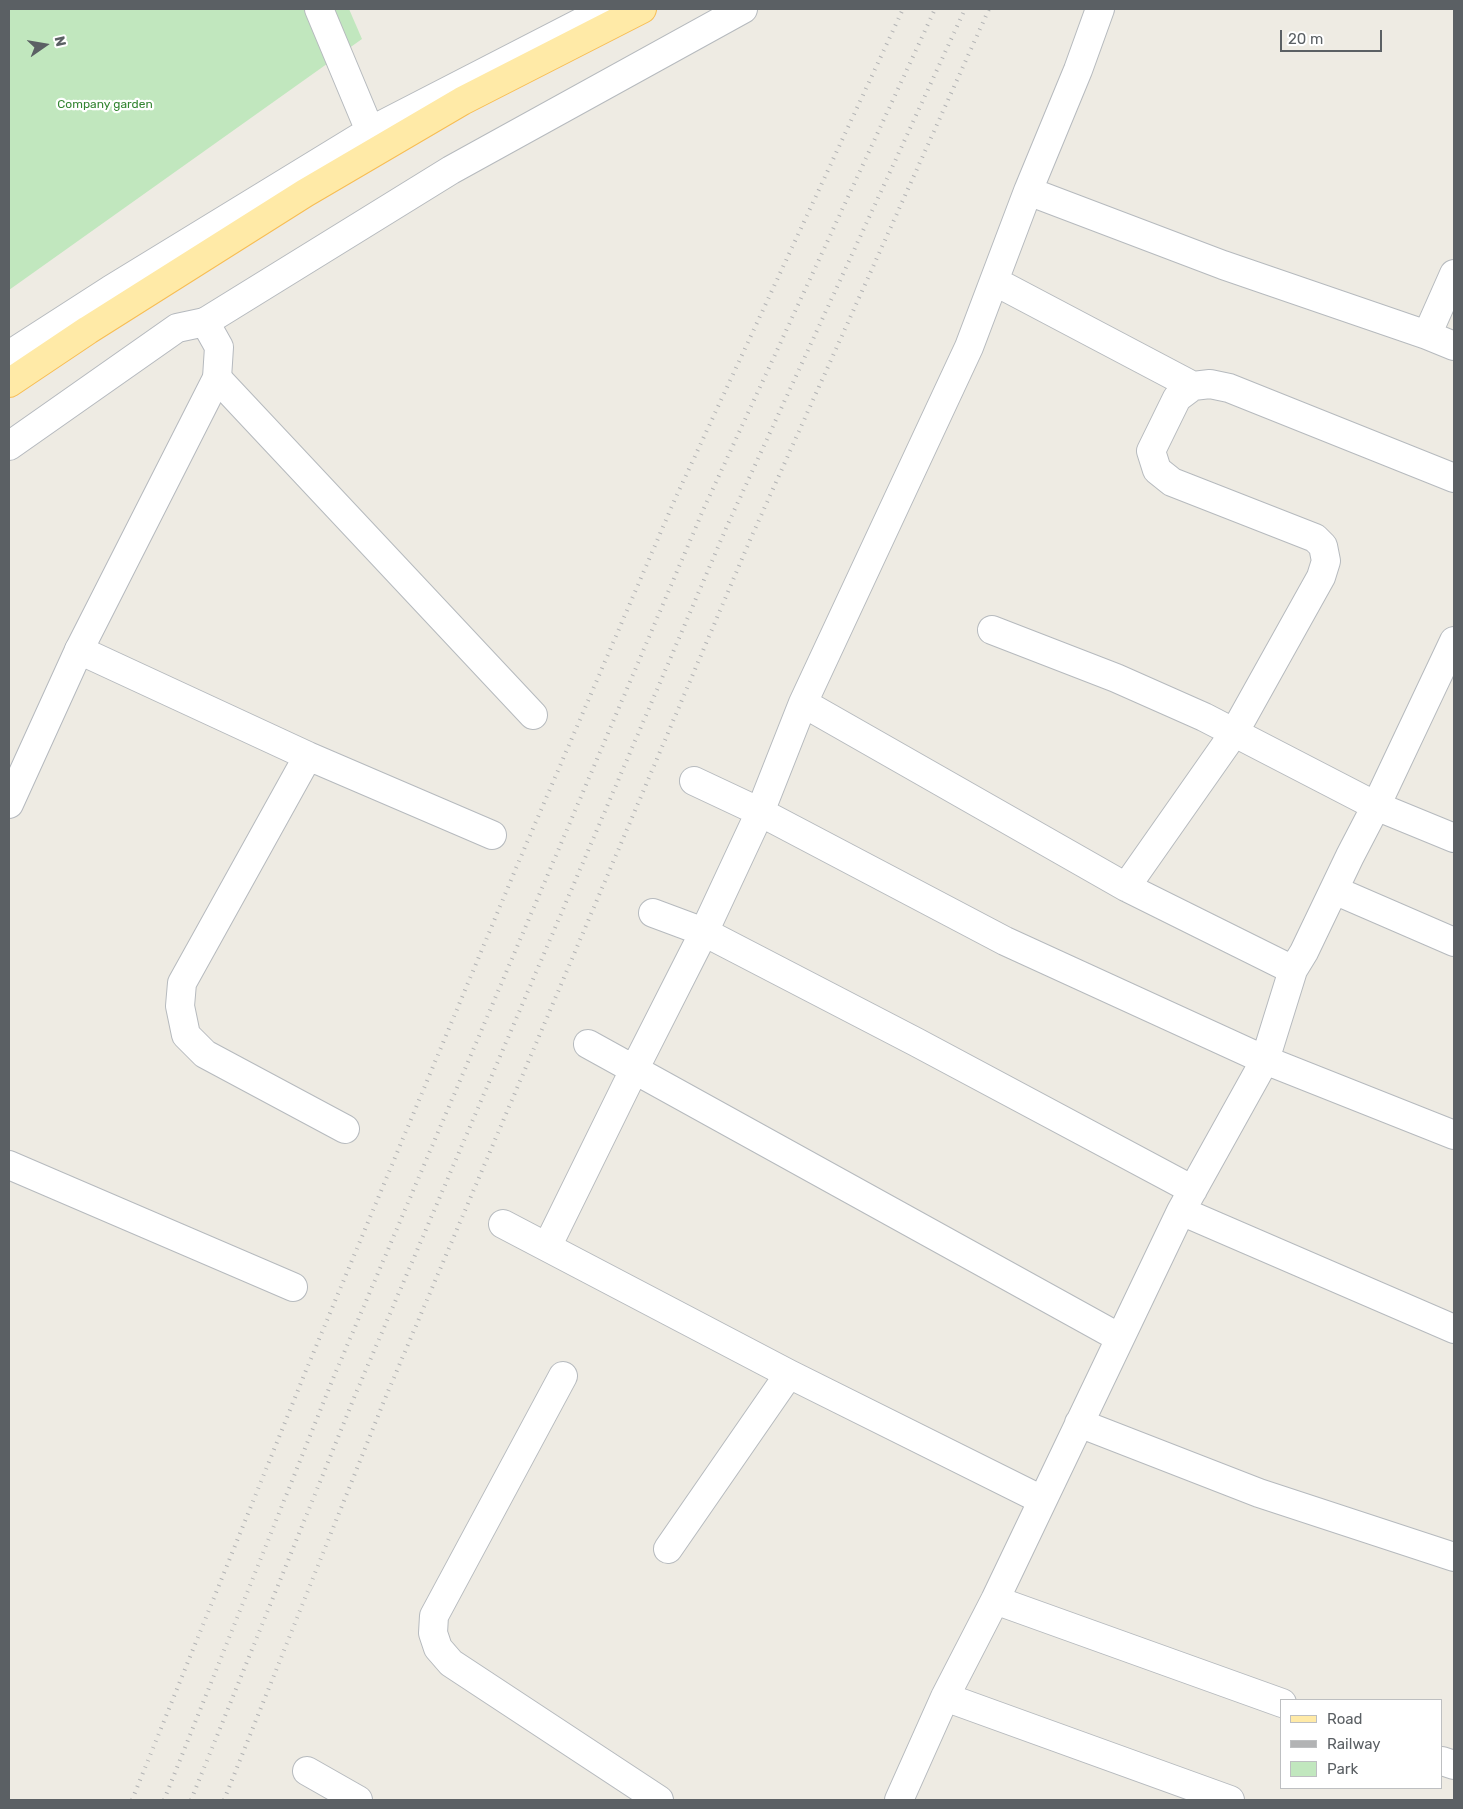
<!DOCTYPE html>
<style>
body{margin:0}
#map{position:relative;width:1463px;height:1809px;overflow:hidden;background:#eeebe3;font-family:Rubik,sans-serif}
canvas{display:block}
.frame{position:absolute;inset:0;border:10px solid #5b6064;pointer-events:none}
.legend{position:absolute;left:1280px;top:1699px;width:162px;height:90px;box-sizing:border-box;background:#fff;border:1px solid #bdbfc1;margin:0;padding:6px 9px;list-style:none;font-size:15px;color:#5b6064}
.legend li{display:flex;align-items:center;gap:10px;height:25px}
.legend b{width:25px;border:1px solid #bdbfc1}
.north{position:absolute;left:20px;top:20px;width:50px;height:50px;-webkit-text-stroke:4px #fff;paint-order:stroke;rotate:77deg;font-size:14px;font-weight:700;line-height:20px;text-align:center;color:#5b6064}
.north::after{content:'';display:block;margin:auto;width:18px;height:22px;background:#5b6064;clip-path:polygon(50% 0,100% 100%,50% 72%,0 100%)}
.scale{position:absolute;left:1280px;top:30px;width:102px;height:22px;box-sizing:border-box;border:2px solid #5b6064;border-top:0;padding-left:6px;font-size:15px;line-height:18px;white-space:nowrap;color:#5b6064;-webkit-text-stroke:4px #fff;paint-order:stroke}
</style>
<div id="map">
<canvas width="1463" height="1809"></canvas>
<div class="frame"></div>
<ul class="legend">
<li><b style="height:6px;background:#ffeaa7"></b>Road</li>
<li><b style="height:6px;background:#b2b3b4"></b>Railway</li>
<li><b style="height:14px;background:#c1e7be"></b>Park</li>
</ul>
<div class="north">N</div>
<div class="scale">20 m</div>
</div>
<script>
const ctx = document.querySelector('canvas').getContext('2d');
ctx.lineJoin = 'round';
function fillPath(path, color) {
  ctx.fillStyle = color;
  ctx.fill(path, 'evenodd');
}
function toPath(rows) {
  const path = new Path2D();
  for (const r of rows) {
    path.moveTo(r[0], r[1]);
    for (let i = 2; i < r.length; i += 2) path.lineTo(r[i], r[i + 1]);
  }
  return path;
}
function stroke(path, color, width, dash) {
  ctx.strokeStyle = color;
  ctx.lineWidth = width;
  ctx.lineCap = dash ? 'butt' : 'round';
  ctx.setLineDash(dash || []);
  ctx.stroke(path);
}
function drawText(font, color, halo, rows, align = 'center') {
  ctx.font = font + ' Rubik,sans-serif';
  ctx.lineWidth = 4.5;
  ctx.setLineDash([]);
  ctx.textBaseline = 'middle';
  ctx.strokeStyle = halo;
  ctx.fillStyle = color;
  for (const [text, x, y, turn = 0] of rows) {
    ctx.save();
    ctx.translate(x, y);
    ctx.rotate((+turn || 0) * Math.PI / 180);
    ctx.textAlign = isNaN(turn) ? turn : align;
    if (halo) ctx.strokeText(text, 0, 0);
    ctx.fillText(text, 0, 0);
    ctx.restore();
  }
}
fillPath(toPath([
 [9,9,349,9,362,39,9,290]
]), '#c1e7be');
const street = toPath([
 [319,9,370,131],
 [1028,191,1223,265,1427,335,1454,346],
 [994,281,1193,386],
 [205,322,451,170,743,9],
 [1427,335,1454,274],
 [9,355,110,290,370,131,607,9],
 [217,378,533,715],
 [992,630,1116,678,1204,717,1376,806,1454,838],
 [79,650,308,756,492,835],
 [803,703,1126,887,1293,970],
 [308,756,182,983,180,1006,186,1035,205,1054,345,1129],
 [694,781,760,812,1005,941,1265,1060,1454,1135],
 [1126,887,1234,733,1321,577,1326,561,1323,546,1315,538,1172,482,1157,470,1151,451,1177,398,1193,386,1210,384,1229,388,1454,478],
 [1334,890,1454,942],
 [653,913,704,932,916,1042,1193,1190],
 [588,1044,1120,1338],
 [9,1165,293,1287],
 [1181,1211,1454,1329],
 [503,1224,789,1374,1042,1500],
 [547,1247,634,1070,704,932,760,812,803,703,969,347,1028,191,1078,70,1100,9],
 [563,1376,434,1616,433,1633,438,1648,451,1663,659,1800],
 [1079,1423,1259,1493,1454,1557],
 [668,1549,789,1374],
 [995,1600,1282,1703],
 [945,1697,1230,1800],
 [1442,1761,1454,1765],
 [307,1771,358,1800],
 [899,1800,945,1697,995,1600,1181,1211,1265,1060,1293,970,1304,952,1350,856,1376,806,1454,641]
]);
const secondary = toPath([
 [9,446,177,328,205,322,219,347,217,378,79,650,9,804]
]);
const primary = toPath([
 [9,383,88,330,305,193,462,101,642,9]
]);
stroke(street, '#b6babe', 30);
stroke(secondary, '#b5b9be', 30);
stroke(primary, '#f7bd54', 30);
stroke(street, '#fff', 28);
stroke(secondary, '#fff', 28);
stroke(primary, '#ffeaa7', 28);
stroke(toPath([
 [132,1800,307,1368,519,861,675,499,903,9],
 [164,1800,332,1381,704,508,935,9],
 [191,1800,356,1393,727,526,965,9],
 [224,1800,384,1401,750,540,989,9]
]), '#b2b3b4', 4, [1, 6]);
drawText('12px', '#338531', '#fff', [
 ["Company garden",105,105]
]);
</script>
